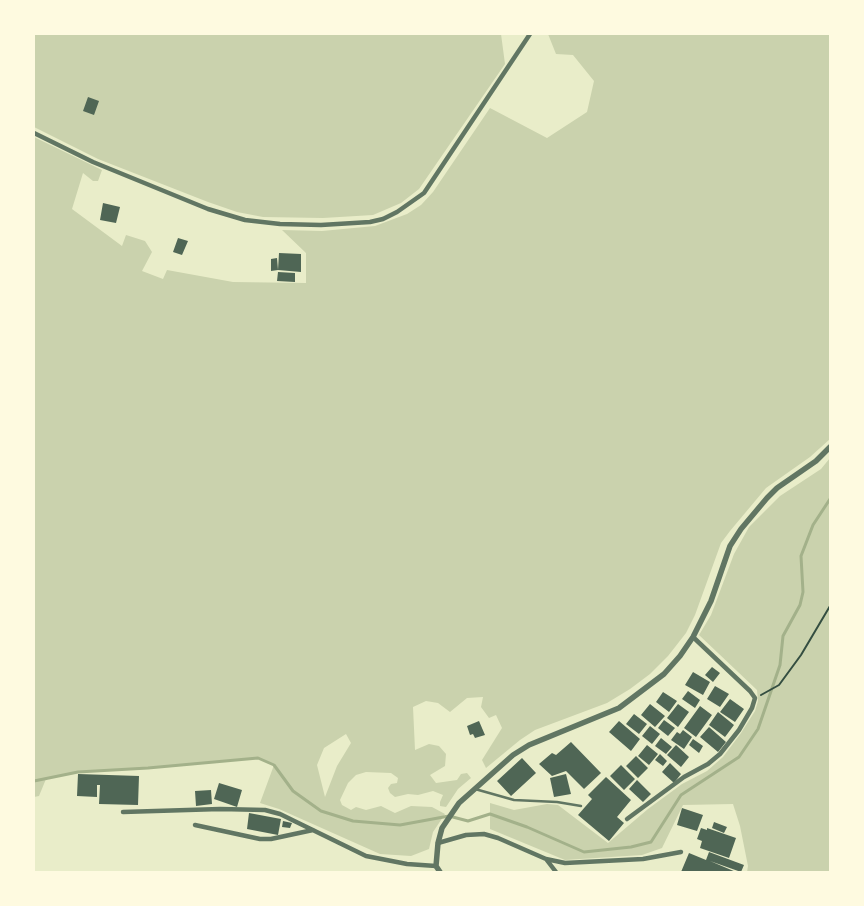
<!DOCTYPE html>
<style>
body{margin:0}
#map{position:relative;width:864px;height:906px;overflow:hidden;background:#e9edc9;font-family:Karla,sans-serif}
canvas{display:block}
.frame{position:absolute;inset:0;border:35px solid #fefae0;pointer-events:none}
</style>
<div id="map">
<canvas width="864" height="906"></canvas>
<div class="frame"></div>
</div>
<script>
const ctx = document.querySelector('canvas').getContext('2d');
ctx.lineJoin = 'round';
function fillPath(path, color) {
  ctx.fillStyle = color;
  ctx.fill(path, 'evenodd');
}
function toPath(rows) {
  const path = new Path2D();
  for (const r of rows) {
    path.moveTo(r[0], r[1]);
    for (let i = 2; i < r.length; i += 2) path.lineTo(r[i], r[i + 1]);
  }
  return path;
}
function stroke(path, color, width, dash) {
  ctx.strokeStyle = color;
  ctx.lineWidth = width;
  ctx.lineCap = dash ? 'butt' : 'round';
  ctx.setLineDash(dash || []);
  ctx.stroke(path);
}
fillPath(toPath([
 [34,34,501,34,505,64,419,189,401,203,373,215,323,218,263,217,237,212,208,202,98,159,34,127],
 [548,34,830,34,830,439,810,457,766,488,730,531,721,543,695,615,686,633,668,656,650,674,630,689,607,703,535,730,520,740,486,768,482,760,502,728,496,715,489,718,481,707,483,697,467,698,450,712,438,703,426,701,413,707,415,750,429,744,439,746,446,754,445,766,430,775,436,783,457,780,461,774,467,773,471,778,458,789,446,807,440,806,440,802,443,795,433,791,418,795,408,794,395,797,390,793,388,788,391,784,397,783,398,778,391,773,366,772,356,775,348,783,340,800,342,805,351,810,356,807,366,810,381,806,395,813,411,806,432,807,445,814,433,832,429,849,411,856,380,854,279,809,260,803,274,765,258,758,148,768,78,772,46,779,39,796,34,797,34,137,102,170,98,181,93,181,83,173,72,209,122,246,126,235,145,241,152,252,142,271,163,279,167,270,233,282,306,283,306,253,282,230,322,231,375,226,407,214,421,205,433,192,490,108,547,138,587,112,594,81,573,55,556,54],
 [346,734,351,743,337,766,325,797,317,765,324,748],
 [830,458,830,872,747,872,748,866,740,826,733,804,683,805,662,848,642,855,565,860,490,829,490,803,514,810,547,804,558,805,608,843,648,809,682,784,707,771,723,757,741,733,755,711,758,701,757,690,699,635,711,615,734,554,749,527,780,496,821,469]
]), '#cad2ad');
stroke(toPath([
 [34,781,78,772,148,768,258,758,274,765,293,791,321,811,353,821,400,825,449,816,468,821,490,814,527,827,584,852,631,847,651,842,681,795,739,757,758,729,780,665,783,636,800,605,803,592,801,556,813,525,830,499]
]), '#a3b18a', 3);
fillPath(toPath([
 [88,97,99,101,94,115,83,111],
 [103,203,120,207,116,223,100,220],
 [178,238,188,241,182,255,173,252],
 [279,253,301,254,301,272,278,270],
 [277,258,278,270,271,271,271,259],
 [278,272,295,273,295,282,277,281],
 [712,667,720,673,713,682,705,675],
 [693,672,710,682,703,695,685,685],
 [715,686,729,694,720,707,707,699],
 [688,691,700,700,695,708,682,699],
 [663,692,677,701,669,712,656,702],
 [730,699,744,709,735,722,720,712],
 [650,704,665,716,655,727,641,715],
 [678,704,689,712,678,727,667,718],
 [700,706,712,715,696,737,684,728],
 [718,712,734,725,725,737,709,725],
 [634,714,647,724,639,734,626,724],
 [664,720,675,728,668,736,658,728],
 [479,721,485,735,475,738,473,734,470,735,467,726],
 [619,721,640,739,631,751,609,732],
 [650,726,660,734,652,744,642,736],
 [709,727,726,742,718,752,700,737],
 [683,730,692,737,684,749,671,740,677,732,680,734],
 [661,738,672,747,666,754,655,746],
 [693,739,703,746,699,753,689,745],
 [571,742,601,773,584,789,566,771,552,776,539,764,552,753,556,755],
 [647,745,658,754,649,765,638,756],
 [676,745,689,757,681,767,667,755],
 [660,754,667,761,663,766,655,760],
 [636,756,648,768,638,778,626,766],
 [522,758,536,773,511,796,497,781],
 [670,763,681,774,674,783,662,772],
 [621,765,635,779,624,790,610,776],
 [78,774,139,776,138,805,99,804,100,785,97,785,97,797,77,796],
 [566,774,571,794,554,797,550,778],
 [606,777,631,800,617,817,624,823,609,841,578,815,592,799,588,795],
 [637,780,651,794,643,802,629,789],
 [219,783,242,790,237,807,214,799],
 [211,790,212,804,196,806,195,791],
 [682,808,703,815,697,831,677,825],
 [249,813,281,819,278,835,247,829],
 [283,821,292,823,290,828,282,827],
 [714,822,727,827,724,833,712,828],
 [701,828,707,830,707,828,736,838,729,858,700,848,702,841,697,839],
 [709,852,744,865,741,872,710,861,736,872,681,872,689,853,706,860]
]), '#4f6655');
stroke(toPath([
 [761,695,779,685,801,655,830,606]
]), '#344e41', 2);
stroke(toPath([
 [475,789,514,800,557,802,581,806]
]), '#617663', 2.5);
stroke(toPath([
 [34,133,93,162,208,209,245,220,280,224,321,225,370,222,383,219,397,212,424,193,530,34],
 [123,812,220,809,265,810,280,814,366,856,407,864,436,866],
 [627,819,684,777,708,764,720,754,739,730,752,708,755,698,750,691,693,637],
 [195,825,260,839,271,839,313,830],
 [438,843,466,835,484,834,498,838,546,859,556,872],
 [546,859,565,863,643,859,681,852]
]), '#617663', 4.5);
stroke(toPath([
 [440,872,436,866,438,843,442,828,459,803,513,755,529,745,619,708,664,674,680,656,693,637,711,601,730,546,741,529,767,498,777,488,816,461,830,447]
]), '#617663', 5.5);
</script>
